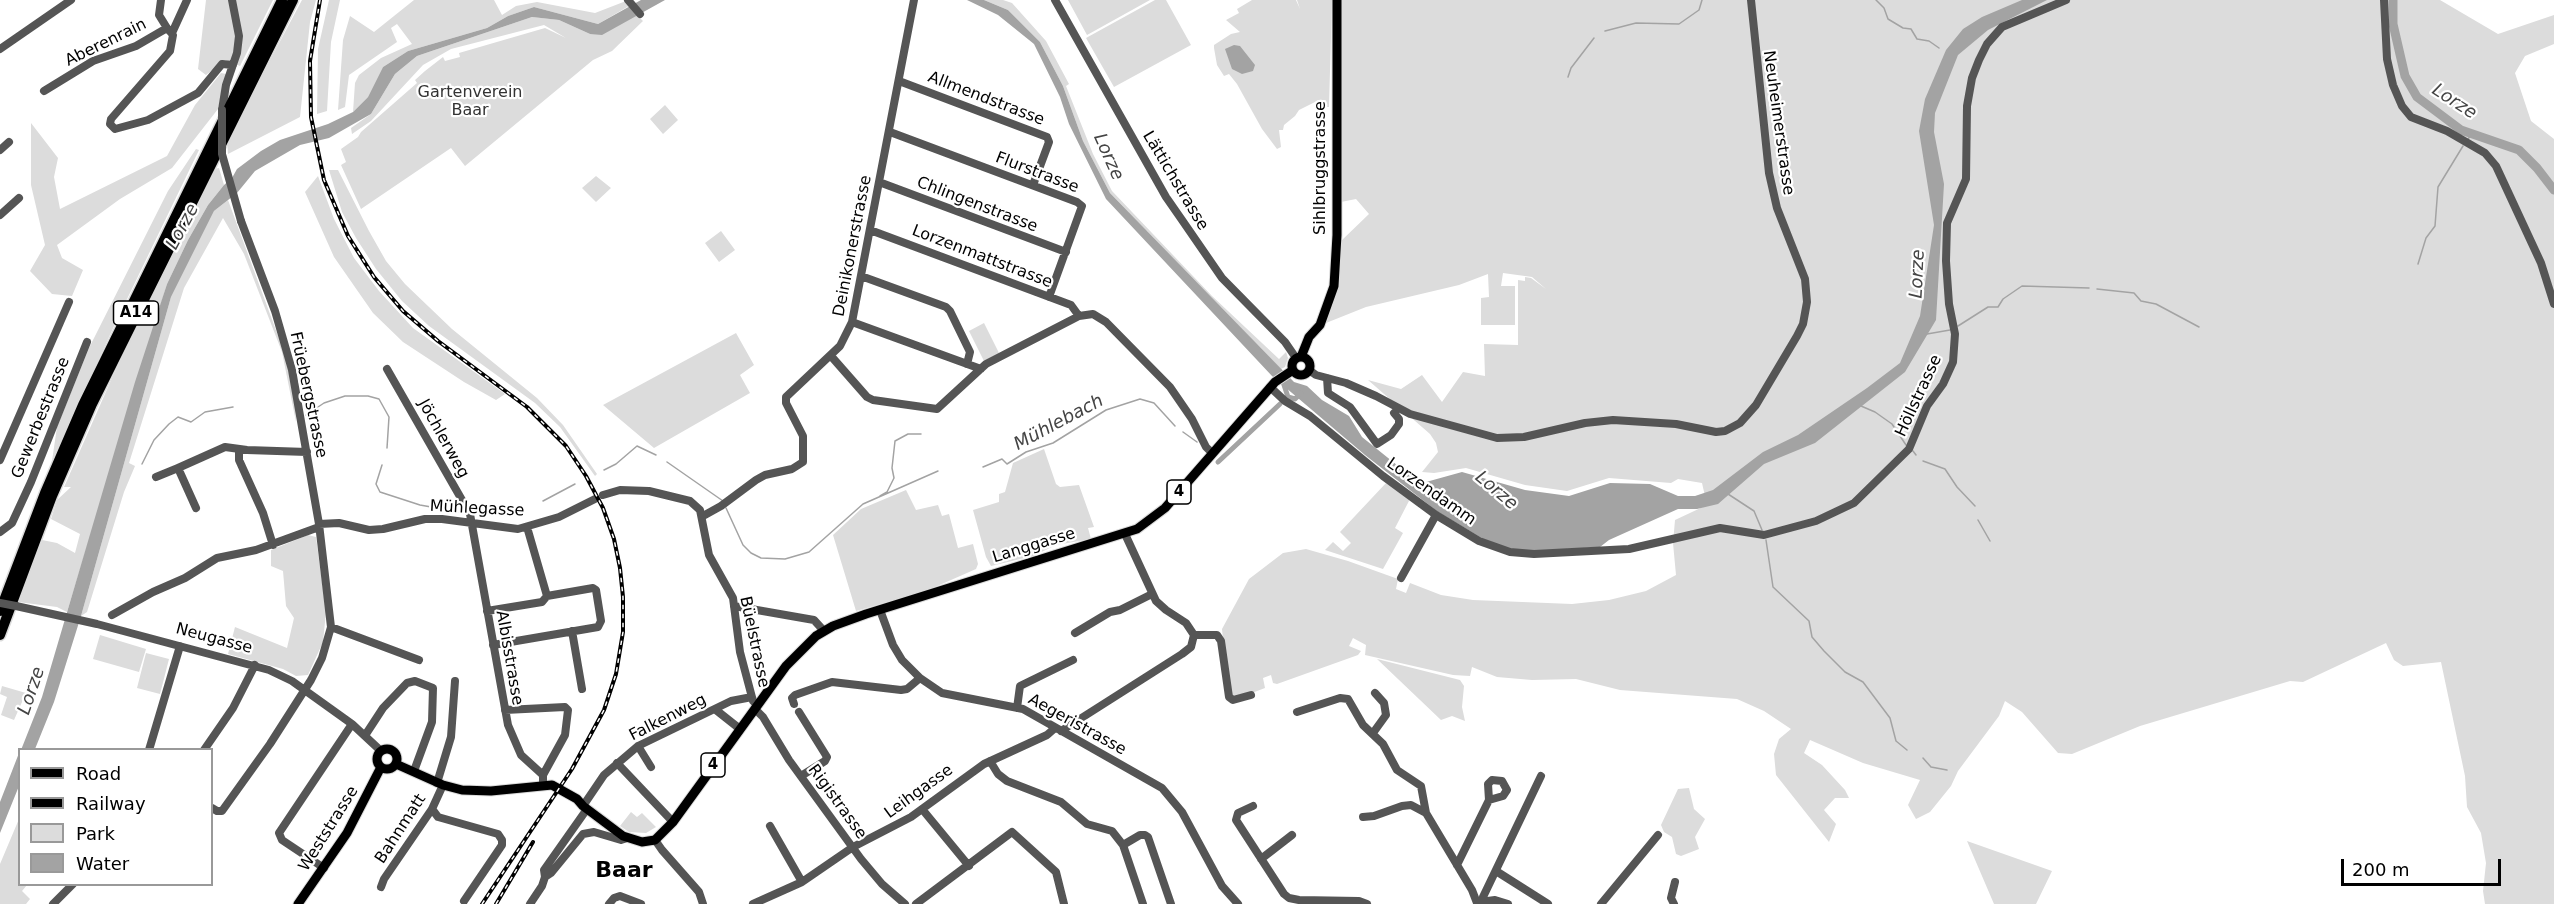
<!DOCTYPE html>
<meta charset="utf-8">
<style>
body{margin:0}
#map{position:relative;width:2554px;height:904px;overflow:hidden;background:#fff;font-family:"DejaVu Sans",sans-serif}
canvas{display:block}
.legend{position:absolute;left:18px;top:748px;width:195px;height:138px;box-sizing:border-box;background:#fff;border:2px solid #999;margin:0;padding:8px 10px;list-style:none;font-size:18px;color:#000}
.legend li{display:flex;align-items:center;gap:12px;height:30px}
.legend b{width:30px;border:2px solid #999}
.scale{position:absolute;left:2341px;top:859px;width:160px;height:27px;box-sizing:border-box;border:3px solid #000;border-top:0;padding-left:8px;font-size:18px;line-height:21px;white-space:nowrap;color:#000;-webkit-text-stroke:4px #fff;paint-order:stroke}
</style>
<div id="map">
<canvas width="2554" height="904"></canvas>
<ul class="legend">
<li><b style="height:8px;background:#000"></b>Road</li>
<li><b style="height:8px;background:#000"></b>Railway</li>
<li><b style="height:16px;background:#dcdcdc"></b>Park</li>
<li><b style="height:16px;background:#a3a3a3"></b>Water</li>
</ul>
<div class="scale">200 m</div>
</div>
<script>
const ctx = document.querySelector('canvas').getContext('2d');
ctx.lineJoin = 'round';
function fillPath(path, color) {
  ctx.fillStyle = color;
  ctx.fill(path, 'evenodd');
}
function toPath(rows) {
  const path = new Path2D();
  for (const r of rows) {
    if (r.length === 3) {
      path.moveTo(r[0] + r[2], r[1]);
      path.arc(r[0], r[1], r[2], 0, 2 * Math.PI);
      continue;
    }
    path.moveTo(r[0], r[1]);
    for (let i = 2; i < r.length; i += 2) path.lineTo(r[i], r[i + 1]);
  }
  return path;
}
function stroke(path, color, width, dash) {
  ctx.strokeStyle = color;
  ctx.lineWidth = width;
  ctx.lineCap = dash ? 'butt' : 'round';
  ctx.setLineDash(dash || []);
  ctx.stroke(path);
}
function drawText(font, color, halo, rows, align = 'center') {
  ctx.font = font + ' "DejaVu Sans",sans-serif';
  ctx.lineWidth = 4.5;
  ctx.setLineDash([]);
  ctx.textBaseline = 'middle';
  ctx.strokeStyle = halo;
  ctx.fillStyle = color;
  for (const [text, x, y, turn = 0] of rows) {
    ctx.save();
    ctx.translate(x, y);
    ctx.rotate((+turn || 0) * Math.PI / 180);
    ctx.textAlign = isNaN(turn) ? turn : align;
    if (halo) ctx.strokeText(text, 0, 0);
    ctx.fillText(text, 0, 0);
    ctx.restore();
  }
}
fillPath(toPath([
 [206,0,273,0,240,66,225,60,206,75,198,69],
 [302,0,316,0,310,22,300,117,228,154,227,141],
 [329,0,340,0,331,42,327,111,317,114,318,49],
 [414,0,494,0,502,15,516,6,537,2,595,13,626,1,629,6,598,24,534,7,508,16,487,28,408,51,383,67,368,97,353,112,355,83,359,75,381,58,412,44,397,24,391,28,397,42,349,75,345,107,338,110,343,40,350,16,374,32],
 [984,0,1003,0,1012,3,1046,41,1069,84,1066,86,1093,154,1112,191,1212,296,1279,359,1286,352,1288,358,1285,367,1281,369,1110,193,1083,141,1063,86,1040,42,1008,10],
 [1068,0,1150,0,1087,35],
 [1155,0,1166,0,1191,45,1114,87,1086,38],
 [1252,0,1296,0,1300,9,1297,0,1332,0,1329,107,1322,107,1319,100,1299,110,1295,116,1284,125,1283,130,1279,130,1281,147,1277,149,1262,129,1237,84,1229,74,1224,76,1217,65,1214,48,1214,45,1231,34,1240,32,1226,20,1239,13,1237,9],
 [1342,0,2440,0,2498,34,2554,15,2554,44,2525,56,2515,73,2531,121,2554,139,2554,904,2485,904,2483,891,2486,863,2481,833,2467,807,2465,776,2441,662,2403,666,2394,660,2386,643,2303,682,2290,681,2140,726,2072,754,2058,753,2022,712,2005,701,1999,716,1958,771,1951,786,1930,812,1916,819,1908,805,1920,780,1863,763,1810,740,1804,753,1822,765,1845,790,1849,798,1835,798,1824,810,1836,824,1829,842,1776,775,1774,754,1779,739,1791,729,1764,711,1737,699,1620,690,1576,679,1532,680,1497,677,1472,667,1470,676,1453,675,1365,655,1366,645,1353,638,1349,646,1361,651,1358,655,1277,684,1273,683,1271,675,1263,678,1265,688,1244,696,1232,697,1228,690,1222,629,1249,579,1283,553,1306,549,1348,561,1398,579,1396,589,1406,593,1410,583,1441,595,1473,600,1572,604,1609,600,1646,591,1676,575,1673,543,1675,520,1707,505,1702,483,1678,479,1671,483,1609,478,1567,491,1525,485,1466,468,1434,473,1422,472,1438,452,1436,443,1430,434,1368,380,1401,389,1422,375,1442,402,1463,372,1485,376,1484,344,1518,345,1518,280,1525,281,1525,277,1531,278,1546,289,1532,277,1503,273,1501,286,1515,286,1515,325,1481,325,1481,298,1489,297,1488,274,1459,285,1366,307,1326,323,1337,292,1341,241,1369,214,1356,199,1341,202],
 [637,15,643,21,612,51,593,60,465,166,451,148,361,209,341,165,346,162,341,149,358,137,361,132,417,83,415,80,425,71,443,57,445,61,460,57,459,53,545,28,566,38,544,25,451,49,423,65,371,121,352,134,351,128,371,114,395,74,417,56,532,17,559,20,590,34],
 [221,73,226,74,218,109,172,168,120,199,57,245,62,258,83,270,72,296,52,294,30,271,45,245,31,185,31,123,58,158,54,177,60,209,167,156,195,105],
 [665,105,678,120,663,134,650,119],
 [196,149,199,150,115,324,52,461,57,427,89,348,168,191],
 [219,168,224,185,208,205,188,240,167,284,67,612,57,607,18,602,42,540,57,543,75,553,80,534,51,519,57,500,71,487,64,487,112,378,214,169],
 [329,170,338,170,369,231,386,261,405,284,452,329,537,398,563,425,597,474,595,476,560,427,535,403,429,326,402,301,376,269,356,238,342,212],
 [318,176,334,219,354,258,379,291,413,328,505,394,496,400,464,382,403,342,373,313,334,257,305,192],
 [596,176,611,188,596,202,582,188],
 [228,200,284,352,295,399,296,422,282,352,244,254,223,218,184,288,129,463,135,466,124,492,87,612,81,616,171,297,214,211],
 [721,231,735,250,719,262,705,243],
 [984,323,999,353,984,361,969,331],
 [736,333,754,365,740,375,750,393,654,448,603,405],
 [1044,449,1056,484,1060,487,1079,485,1094,527,1088,528,1091,539,1056,545,1033,556,991,566,986,557,973,510,999,502,999,494,1005,492,1013,463],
 [1386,483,1410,499,1395,528,1403,533,1383,569,1325,550,1333,542,1343,551,1351,543,1340,532],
 [906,490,916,510,938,505,942,516,949,514,958,548,973,544,978,564,976,569,926,591,856,611,833,535,861,509],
 [308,535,316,537,326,612,323,642,308,675,296,676,283,669,228,654,235,627,287,648,294,618,286,606,283,571,271,566,271,550],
 [100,635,146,649,139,672,93,659],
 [146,653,169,659,160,694,137,688],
 [1377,659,1460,680,1464,686,1462,707,1465,721,1452,716,1441,720],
 [2,686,26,693,14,720,1,715,7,697,0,694],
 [1689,788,1694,809,1705,819,1695,837,1699,849,1681,856,1676,854,1672,837,1664,832,1661,825,1678,789],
 [631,812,637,817,642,813,656,827,646,833,629,832,620,826],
 [19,819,20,884,27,885,22,891,30,899,26,904,0,904,0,864],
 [1967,841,2052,871,2036,904,1994,904]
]), '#dcdcdc');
fillPath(toPath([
 [641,0,665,0,602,35,590,34,559,20,532,17,417,56,395,74,371,114,329,138,300,145,255,171,237,193,214,211,171,297,81,616,54,702,35,749,21,750,42,697,135,382,167,284,188,240,208,205,224,185,232,178,237,169,261,151,280,140,328,124,353,112,368,97,383,67,408,51,487,28,508,16,534,7,598,24],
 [967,0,984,0,1008,10,1040,42,1063,86,1083,141,1110,193,1294,382,1307,386,1322,400,1349,416,1362,437,1418,482,1426,482,1462,472,1525,490,1569,496,1610,483,1650,484,1678,496,1695,496,1713,490,1763,452,1798,435,1867,388,1900,363,1920,316,1934,225,1919,131,1925,99,1946,50,1963,29,1982,17,2022,0,2047,0,1988,30,1958,55,1935,113,1934,132,1944,184,1936,320,1905,372,1815,443,1764,464,1718,504,1697,509,1678,509,1609,540,1600,547,1533,551,1508,549,1485,540,1438,512,1365,455,1272,376,1106,199,1069,124,1060,97,1034,44,998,15],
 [1234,45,1240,46,1255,65,1253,71,1242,74,1232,69,1225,49],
 [19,753,19,786,0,833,0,802]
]), '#a3a3a3');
stroke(toPath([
 [1876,0,1884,8,1888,19,1903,28,1911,29,1917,39,1929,41,1939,48],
 [1605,31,1636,23,1679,24,1699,10,1702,0],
 [1568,77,1571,68,1594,38],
 [2468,139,2472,134],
 [2418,264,2426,238,2435,226,2438,187,2463,146],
 [2097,289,2134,293,2141,301,2156,304,2199,327],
 [1958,326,1988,307,1998,307,2003,299,2022,286,2089,288],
 [1927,334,1950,330],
 [1861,406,1875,412,1892,424,1906,445],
 [306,415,324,403,345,396,368,396,379,399,389,417,387,448],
 [1183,432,1197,442],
 [1913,451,1916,455],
 [1923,461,1945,469,1957,487,1975,506],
 [667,462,723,501],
 [142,464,154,440,169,424,178,417,191,422,205,412,233,407],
 [382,465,376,484,380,492,420,505,459,512],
 [983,467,1002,459,1007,464,1026,452,1053,443,1106,410,1140,399,1154,403,1175,426],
 [604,470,616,464,637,446,656,455],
 [1728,494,1754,511,1762,530],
 [880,496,887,492,894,478,892,468,895,441,908,434,921,434],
 [543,501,575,484],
 [726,508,743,545,751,553,761,558,785,559,809,552,863,504,938,471],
 [1978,520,1990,541],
 [1766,540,1773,587,1809,621,1812,637,1824,651,1845,672,1863,682,1890,718,1896,741,1907,750],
 [1923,758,1931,767,1947,770]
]), '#a3a3a3', 1.5);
stroke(toPath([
 [1282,379,1288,397,1295,399,1301,393],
 [1218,462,1280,404]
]), '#a3a3a3', 5);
stroke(toPath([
 [2393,0,2393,24,2405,76,2417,97,2461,130,2519,150,2537,168,2554,190]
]), '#a3a3a3', 9);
const major = toPath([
 [1301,366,9],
 [1301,357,1309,337,1320,325,1334,286,1337,235,1337,0],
 [387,759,10],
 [396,764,443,785,462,790,491,791,552,785,577,799,583,806,623,836,642,842,655,840,673,822,786,666,816,636,833,626,866,614,1137,529,1165,508,1275,382,1293,370],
 [298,904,347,833,381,767]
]);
const highway = toPath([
 [0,611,45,493,83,405,282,0],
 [0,635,52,496,92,404,293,0]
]);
stroke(major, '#dbdbdb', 11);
stroke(highway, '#dbdbdb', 13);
stroke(toPath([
 [161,0,159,15,167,28],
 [628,0,640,14],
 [1055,0,1166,197,1182,220,1222,278,1285,342,1296,358],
 [2384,0,2387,59,2393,85,2402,106,2411,117,2447,131,2485,153,2496,166,2541,263,2554,304],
 [172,33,187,0],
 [0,49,71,0],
 [899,81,1047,137,1049,142,1033,185],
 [44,91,93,61,136,46,167,28,173,35,170,51,111,119,110,124,115,129,148,120,198,93,222,64,233,65],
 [222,110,226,85,237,53,239,36,232,0],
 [890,132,1077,202,1082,206,1049,297],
 [0,150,9,142],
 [879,182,1066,252],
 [0,215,19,198],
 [870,230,1071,305,1079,316],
 [861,276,946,307,950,311,970,352,967,364],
 [852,322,981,369],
 [831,356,867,397,873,400,937,409,986,364,1079,316,1093,314,1106,322,1170,387,1192,419,1206,447,1212,453],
 [387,369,470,514,508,725,521,755,543,775,543,786],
 [1309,370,1316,375,1346,383,1376,396,1410,414,1497,438,1524,437,1585,423,1613,420,1676,424,1716,432,1725,431,1740,423,1756,405,1797,336,1803,324,1807,302,1805,279,1777,208,1769,173,1751,0],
 [1327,378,1328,393,1350,407,1377,444,1391,435,1399,424,1399,419,1394,413],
 [1270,387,1285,401,1310,416,1383,476,1436,515,1479,541,1510,552,1534,554,1629,549,1720,528,1764,535,1816,521,1854,503,1909,449,1927,406,1943,384,1953,362,1955,334,1949,304,1946,261,1947,223,1966,179,1967,106,1972,78,1979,60,1987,44,2002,27,2066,0],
 [239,449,239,460,263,513,273,545],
 [0,460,69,302],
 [156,477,178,468],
 [603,495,620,490,649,491,690,501,700,510,709,555,733,598,740,652,753,701,757,705],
 [196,508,178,468,225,447,247,450,307,452],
 [703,516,721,506,756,480,765,475,792,469,803,462,803,436,786,403,786,397,840,346,852,322,914,0],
 [319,524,339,523,369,530,383,529,425,519,442,519,518,529,559,517,595,499],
 [527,527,547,596],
 [0,532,12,523,31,482,87,342],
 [1125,534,1156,601,1166,610,1186,623,1194,635],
 [1401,578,1436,515],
 [16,606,97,624,269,670,292,681,352,724,381,751],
 [734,606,814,620,824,631],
 [880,610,893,645,902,660,920,678,942,693,1023,709,1162,788,1182,812,1222,886,1238,904],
 [487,611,542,602,547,596,593,588,596,590,601,621,598,627,493,645],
 [112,615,153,592,185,578,217,558,256,550,319,527],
 [331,627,419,660],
 [572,631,582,689],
 [1075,633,1110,612,1120,610,1152,594],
 [1194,635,1217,635,1221,641,1229,697,1233,700,1251,695],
 [794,704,792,698,795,695,832,682,901,690,907,689,920,678],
 [1017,708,1020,686,1073,660],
 [755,709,763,717,789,760,861,859,882,884,905,904],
 [505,710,565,707,568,710,565,735,543,775],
 [716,710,740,729],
 [799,712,827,757,825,761,801,776],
 [1297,712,1340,698,1348,699,1363,725,1383,744,1397,770,1421,786,1426,813,1472,890,1477,903],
 [1061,731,1182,654,1191,647,1194,635],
 [1373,733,1386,715,1384,703,1375,693],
 [366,734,383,708,407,683,415,681,433,688,432,722,414,771],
 [638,746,651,767],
 [149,750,180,646],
 [204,750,233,708,255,665],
 [990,761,998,774,1007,781,1061,802,1087,824,1112,831,1123,845,1143,904],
 [617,763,673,822],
 [437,783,451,737,455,681],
 [583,806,604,775,638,746,731,701,752,697],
 [1253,806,1238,813,1236,820,1284,894,1289,898,1299,900,1359,901,1367,904],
 [212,808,217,811,222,811,270,744,311,680,322,658,331,627,319,524,292,370,275,311,241,221],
 [432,809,438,817,498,834,502,840,502,845,464,901],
 [922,809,969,866],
 [1363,817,1374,816,1402,806,1411,805,1426,813],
 [770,826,802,882],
 [655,840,662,850,699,892,703,904],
 [1123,845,1140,835,1145,835,1148,837,1171,904],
 [1261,859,1292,835],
 [1457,865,1489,800,1503,796,1507,790,1502,781,1492,780,1488,784,1489,800],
 [324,868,282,840,279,833,352,724],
 [1496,871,1548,904],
 [545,877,551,873,583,834,594,832,621,840,627,838],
 [381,887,384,879,432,809,443,785],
 [1484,901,1483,897,1541,776],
 [1480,902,1495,900,1508,904],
 [53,904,73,884],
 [530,904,542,886,545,877,544,870,587,809],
 [609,904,614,898,620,896,641,904],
 [753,904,802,882,853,847,911,817,984,764,1047,735,1055,728],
 [916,904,1012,832,1056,872,1064,904],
 [1601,904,1658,835],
 [1674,904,1671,898,1675,882]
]), '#555', 8);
stroke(major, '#000', 9);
stroke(highway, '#000', 10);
const rail = toPath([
 [320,0,310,61,311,117,324,180,348,236,374,277,403,311,438,341,527,407,566,446,586,476,603,508,614,539,620,568,623,597,623,632,616,674,604,710,572,769,482,904],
 [496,904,533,842]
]);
stroke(rail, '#000', 4);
stroke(rail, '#fff', 1.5, [4.5]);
stroke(toPath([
 [222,110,222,154,241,221],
 [0,603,16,606]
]), '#555', 8);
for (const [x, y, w] of [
 [136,313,45],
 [1179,492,24],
 [713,765,24]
]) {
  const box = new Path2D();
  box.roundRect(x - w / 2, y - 12, w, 24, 4.5);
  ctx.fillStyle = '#fff';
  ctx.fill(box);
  stroke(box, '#000', 1.5);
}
drawText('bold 15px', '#000', null, [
 ["A14",136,313],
 ["4",1179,492],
 ["4",713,765]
]);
drawText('16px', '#000', '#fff', [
 ["Aberenrain",106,43,-26],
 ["Allmendstrasse",986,99,21],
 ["Neuheimerstrasse",1778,123,82],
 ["Sihlbruggstrasse",1321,168,-90],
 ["Flurstrasse",1037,173,21],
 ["Lättichstrasse",1175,181,59],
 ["Chlingenstrasse",977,205,21],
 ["Deinikonerstrasse",853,246,-79],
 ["Lorzenmattstrasse",982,257,21],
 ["Früebergstrasse",308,395,78],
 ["Höllstrasse",1919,396,-65],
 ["Gewerbestrasse",41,418,-68],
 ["Jöchlerweg",443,439,61],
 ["Lorzendamm",1431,492,35],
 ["Mühlegasse",477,509,3],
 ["Langgasse",1034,546,-17],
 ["Neugasse",214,639,15],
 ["Büelstrasse",754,642,78],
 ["Albisstrasse",509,658,80],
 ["Falkenweg",668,718,-27],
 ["Aegeristrasse",1077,725,29],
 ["Leihgasse",919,792,-36],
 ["Rigistrasse",837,802,54],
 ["Weststrasse",329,829,-58],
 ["Bahnmatt",401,829,-57]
]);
drawText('16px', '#333', '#fff', [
 ["Gartenverein",470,93],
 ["Baar",470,111]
]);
drawText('italic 18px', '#444', '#fff', [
 ["Lorze",2454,102,33],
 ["Lorze",1108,157,66],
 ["Lorze",183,227,-62],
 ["Lorze",1918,274,-87],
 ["Mühlebach",1059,423,-28],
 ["Lorze",1496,491,40],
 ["Lorze",32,691,-71]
]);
drawText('bold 22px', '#000', '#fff', [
 ["Baar",624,871]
]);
</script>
